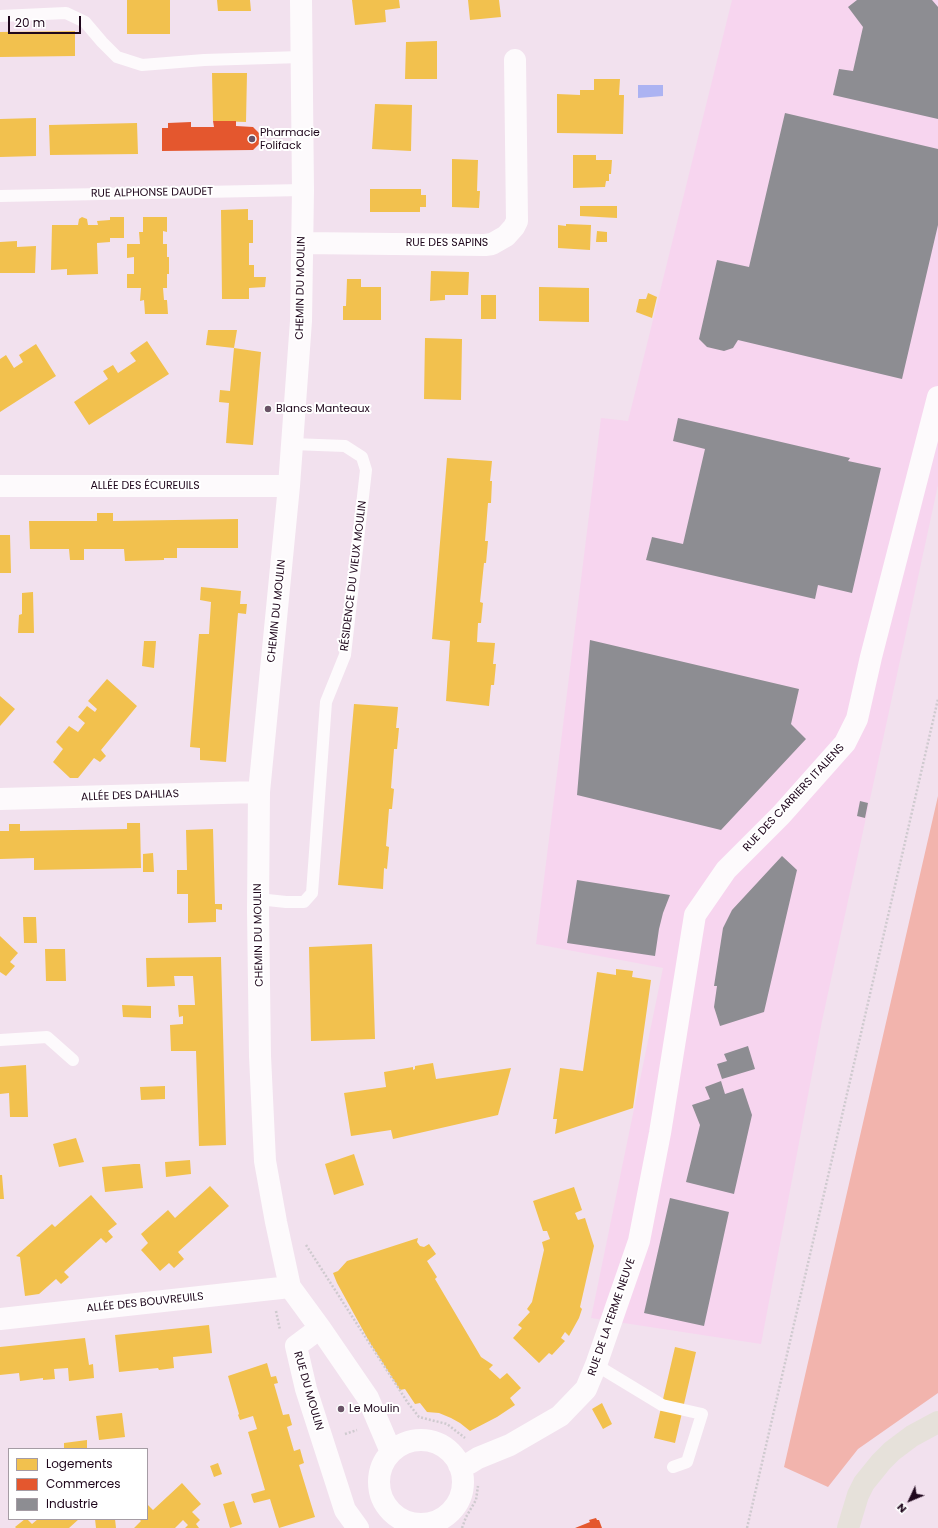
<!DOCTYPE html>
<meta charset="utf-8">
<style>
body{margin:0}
#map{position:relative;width:938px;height:1528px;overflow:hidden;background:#f2e1ee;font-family:Poppins,sans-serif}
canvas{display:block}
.legend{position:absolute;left:8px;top:1448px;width:140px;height:72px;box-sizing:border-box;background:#fff;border:1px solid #a59ca4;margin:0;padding:5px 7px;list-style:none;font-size:12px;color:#1f071c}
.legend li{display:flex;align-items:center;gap:8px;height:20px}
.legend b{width:20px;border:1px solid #a59ca4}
.north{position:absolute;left:890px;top:1480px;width:40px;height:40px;-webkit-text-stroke:3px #fff;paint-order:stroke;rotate:226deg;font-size:11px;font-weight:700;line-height:16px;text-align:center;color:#1f071c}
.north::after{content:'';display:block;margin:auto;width:14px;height:18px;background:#1f071c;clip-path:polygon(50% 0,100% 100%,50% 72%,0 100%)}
.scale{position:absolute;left:8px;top:16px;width:73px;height:18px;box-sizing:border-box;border:2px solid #1f071c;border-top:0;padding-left:5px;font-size:12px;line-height:14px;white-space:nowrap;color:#1f071c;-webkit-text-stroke:3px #fff;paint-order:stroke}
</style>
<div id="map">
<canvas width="938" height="1528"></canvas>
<ul class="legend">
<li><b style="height:11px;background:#f2c14e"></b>Logements</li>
<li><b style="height:11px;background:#e4572e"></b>Commerces</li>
<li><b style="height:11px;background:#8d8d92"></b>Industrie</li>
</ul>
<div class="north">N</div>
<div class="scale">20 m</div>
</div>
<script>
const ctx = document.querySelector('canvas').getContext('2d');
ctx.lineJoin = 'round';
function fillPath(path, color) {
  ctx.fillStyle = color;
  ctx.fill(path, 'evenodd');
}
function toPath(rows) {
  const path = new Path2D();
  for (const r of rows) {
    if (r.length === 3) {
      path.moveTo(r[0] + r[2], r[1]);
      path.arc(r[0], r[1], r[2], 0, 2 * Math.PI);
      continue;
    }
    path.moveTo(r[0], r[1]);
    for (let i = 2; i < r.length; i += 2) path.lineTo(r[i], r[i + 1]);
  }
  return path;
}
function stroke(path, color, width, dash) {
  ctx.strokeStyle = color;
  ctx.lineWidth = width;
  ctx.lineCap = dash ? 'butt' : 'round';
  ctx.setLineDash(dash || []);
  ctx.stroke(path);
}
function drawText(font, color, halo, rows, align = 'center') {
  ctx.font = font + ' Poppins,sans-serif';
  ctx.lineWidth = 4;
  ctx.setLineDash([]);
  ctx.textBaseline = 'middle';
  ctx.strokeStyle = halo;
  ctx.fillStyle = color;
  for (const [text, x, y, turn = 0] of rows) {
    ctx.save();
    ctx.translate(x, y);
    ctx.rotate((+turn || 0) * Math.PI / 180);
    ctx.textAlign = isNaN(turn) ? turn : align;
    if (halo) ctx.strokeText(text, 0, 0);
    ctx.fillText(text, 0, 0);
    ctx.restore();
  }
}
fillPath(toPath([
 [732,0,938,0,938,485,822,1021,761,1344,591,1318,663,968,536,944,601,418,628,421]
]), '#f7d5ef');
fillPath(toPath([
 [938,796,938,1393,858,1449,828,1487,784,1467]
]), '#f2b4ad');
fillPath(toPath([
 [638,85,663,85,663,96,638,98]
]), '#acb3f2');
fillPath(toPath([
 [127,0,170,0,170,34,127,34],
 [217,0,250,0,251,11,218,11],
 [352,0,399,0,400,8,385,10,386,22,355,25],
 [468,0,499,0,501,17,470,20],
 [75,31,75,56,0,57,0,32],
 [437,41,437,79,405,79,406,42],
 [212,73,247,73,246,122,213,121],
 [594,79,620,79,619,95,624,95,623,134,557,133,557,94,580,95,580,90,594,90],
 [375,104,412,105,411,151,372,149],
 [36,118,36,156,0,157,0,119],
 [137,123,138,154,50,155,49,125],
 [573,155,596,155,596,160,612,160,611,174,609,174,609,181,606,181,605,187,573,188],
 [452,159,478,160,477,191,480,191,479,208,452,207],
 [370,189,421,189,421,195,426,195,426,207,420,207,420,212,370,212],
 [580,206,617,206,617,218,580,216],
 [248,209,248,220,253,220,253,243,249,243,249,265,254,265,254,277,266,277,265,287,249,288,249,299,222,299,221,210],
 [82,217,87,219,88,225,98,225,97,221,110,220,110,217,124,217,124,238,110,238,110,242,97,243,98,274,67,275,67,269,51,270,52,225,78,225,79,219],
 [143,217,167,217,167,232,163,231,163,244,167,244,167,257,169,257,169,274,167,274,167,288,163,288,164,300,167,300,168,314,145,314,144,300,140,301,141,288,127,288,127,274,134,274,134,257,127,258,127,244,140,244,139,232,143,232],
 [566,224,591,225,590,250,558,248,558,225,566,226],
 [597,231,607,232,607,242,596,242],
 [17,241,17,247,36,246,35,273,0,273,0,242],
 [431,271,469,272,468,295,445,295,445,300,430,301],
 [347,279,361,279,361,287,381,287,381,320,343,320,343,306,346,306],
 [539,287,589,288,589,322,539,321],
 [648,293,657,297,652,318,636,312,639,299,646,299],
 [481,295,496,295,496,319,481,319],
 [208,330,237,330,234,348,206,345],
 [425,338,462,339,461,400,424,399],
 [147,341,169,374,89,425,74,402,108,379,103,371,113,365,118,373,136,361,130,353],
 [36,344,56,376,0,412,0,359,6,355,14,368,23,362,19,355],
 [234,348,261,352,253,445,226,443,229,403,219,402,220,390,230,391],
 [447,458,492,461,490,481,492,481,491,503,488,503,485,541,488,541,486,563,484,563,480,602,483,603,481,623,478,623,477,642,495,643,493,664,496,664,494,685,491,685,489,706,446,701,450,641,432,639],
 [97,513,113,513,113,521,238,519,238,548,177,548,177,558,164,558,164,560,125,561,124,549,84,549,84,560,70,560,69,549,30,549,29,521,97,521],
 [0,535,10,535,11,573,0,573],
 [201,587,241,591,240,604,247,604,246,614,238,613,226,762,200,760,200,748,190,747,199,634,209,634,211,602,200,600],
 [33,592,34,633,18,633,19,615,22,614,22,593],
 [144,641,156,641,154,668,142,666],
 [107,679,137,706,101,750,106,756,100,762,94,758,78,778,70,778,53,762,63,749,56,742,69,726,78,732,85,723,78,717,87,706,95,712,97,709,88,701],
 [0,696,15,709,0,726],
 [354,704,398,707,396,728,399,728,397,749,394,749,391,788,394,789,392,809,389,809,386,846,389,847,387,869,384,868,383,889,338,885],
 [127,823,140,823,141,868,34,870,34,858,0,859,0,831,9,831,9,824,20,824,20,831,127,829],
 [213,829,215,904,222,904,222,910,216,909,216,922,188,923,188,894,177,894,177,870,187,870,186,830],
 [153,853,154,872,143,872,143,854],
 [23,917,36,917,37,943,24,943],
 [0,936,18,953,10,962,15,966,6,976,0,972],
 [372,944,375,1039,311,1041,309,947],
 [45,949,65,949,66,981,46,981],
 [221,957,226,1145,199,1146,196,1051,171,1051,170,1025,183,1024,183,1016,179,1017,178,1005,195,1005,193,976,174,976,175,986,147,987,146,958],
 [616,969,633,971,632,977,651,980,633,1108,555,1134,557,1119,553,1119,560,1068,583,1071,597,972,616,975],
 [122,1005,151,1006,151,1018,123,1017],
 [433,1063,436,1079,511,1068,498,1115,393,1139,391,1130,351,1136,344,1093,386,1087,384,1072,413,1067,413,1070,415,1069,415,1066],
 [26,1065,28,1117,10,1117,9,1093,0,1094,0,1067],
 [165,1086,165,1099,141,1100,140,1087],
 [76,1138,84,1162,59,1167,53,1144],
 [354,1154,364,1185,334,1195,325,1164],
 [190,1160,191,1174,166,1177,165,1162],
 [134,1164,140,1164,143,1188,105,1192,102,1167],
 [0,1175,2,1175,4,1199,0,1199],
 [210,1186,229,1206,178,1252,184,1259,174,1268,169,1263,160,1271,151,1261,164,1257,151,1261,141,1250,148,1243,141,1234,168,1210,175,1218],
 [574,1187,582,1210,575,1213,578,1220,585,1218,594,1246,580,1307,582,1309,579,1318,569,1336,565,1332,561,1338,565,1341,552,1355,549,1353,539,1363,513,1338,522,1328,518,1325,530,1312,527,1309,532,1302,544,1250,542,1242,550,1239,547,1231,543,1231,533,1201],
 [91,1195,117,1224,108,1231,113,1237,106,1243,101,1238,64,1272,69,1277,61,1284,56,1279,39,1294,25,1296,20,1257,16,1256,52,1224,55,1227],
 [418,1238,417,1242,420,1246,424,1247,429,1244,436,1254,427,1261,437,1277,435,1279,481,1357,493,1365,489,1369,500,1379,507,1373,521,1388,510,1398,515,1405,497,1417,470,1431,460,1423,451,1418,439,1413,427,1412,420,1403,415,1404,405,1389,400,1390,370,1343,337,1283,333,1273,338,1271,347,1261],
 [209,1325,212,1353,173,1357,174,1368,159,1370,158,1368,119,1372,115,1335],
 [85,1338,89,1365,93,1364,94,1378,69,1381,68,1368,54,1369,55,1379,43,1380,43,1378,20,1381,19,1373,0,1375,0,1347],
 [675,1347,696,1352,675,1443,654,1438],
 [267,1363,271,1377,276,1376,278,1383,274,1384,283,1415,289,1414,292,1425,287,1427,294,1451,300,1449,304,1463,299,1465,315,1517,279,1528,270,1499,254,1503,253,1501,251,1494,265,1490,248,1432,257,1429,253,1416,240,1420,238,1415,239,1414,228,1376],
 [602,1403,612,1424,603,1429,592,1409],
 [122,1413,125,1437,99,1440,96,1416],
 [87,1440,87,1449,64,1449,64,1443],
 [218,1463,222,1474,214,1477,210,1466],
 [182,1483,201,1504,192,1512,200,1520,196,1524,199,1528,185,1528,188,1525,183,1520,175,1528,134,1528,141,1521,139,1519,147,1519,147,1504,153,1510],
 [234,1501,242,1524,230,1528,223,1504],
 [25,1519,27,1519,32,1524,38,1519,79,1519,69,1528,16,1528,15,1527],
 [95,1519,115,1519,116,1528,96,1528]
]), '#f2c14e');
fillPath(toPath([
 [213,121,236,121,236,126,253,127,259,133,259,144,253,150,162,151,162,128,168,128,168,123,191,122,191,127,214,127],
 [596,1518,597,1520,599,1520,602,1528,575,1528,590,1522,589,1520]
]), '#e4572e');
fillPath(toPath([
 [857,0,932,0,938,7,938,119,833,95,839,69,853,71,863,27,848,7],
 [785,113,938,149,938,225,902,379,738,340,733,348,724,351,707,347,699,339,717,260,749,267],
 [678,418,850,458,848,461,881,468,852,593,818,585,815,599,646,560,652,537,683,544,705,449,673,441],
 [590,640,799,689,791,724,806,739,721,830,577,795],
 [860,801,868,803,865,818,857,816],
 [782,856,797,870,764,1012,720,1026,714,1007,717,986,714,986,723,928,732,910],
 [577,880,670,895,663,913,659,929,655,956,567,943],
 [748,1046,755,1069,722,1079,717,1064,727,1061,724,1054],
 [721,1081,725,1094,743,1088,752,1115,734,1194,686,1182,700,1125,692,1105,710,1099,705,1087],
 [670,1198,729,1212,704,1326,644,1313]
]), '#8d8d92');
stroke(toPath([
 [306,1245,408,1403,419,1417,447,1424,465,1438],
 [276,1311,280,1330],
 [345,1434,357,1430],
 [462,1528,466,1517,476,1500,478,1486],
 [747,1528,938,699]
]), '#cfcacf', 2.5, [2, 2]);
stroke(toPath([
 [0,16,66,13,85,22,102,42,117,57,142,65,204,60,301,57],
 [0,196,303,190],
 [258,899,286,902,304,902,312,893,326,702,345,655,366,470,362,457,345,446,292,444],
 [0,1040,47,1037,73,1060],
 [596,1365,662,1405,702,1414,687,1462,673,1467]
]), '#fdfafc', 12);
stroke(toPath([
 [301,0,303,190,301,321,289,486,259,792,258,910,260,1056,265,1161,276,1222,290,1287,320,1328,368,1398,391,1452],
 [302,243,485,245,492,244,506,236,514,227,517,221,515,60],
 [0,486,289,486],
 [0,799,259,792],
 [0,1319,290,1287],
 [320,1328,296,1346,306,1389,345,1510,358,1528],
 [421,1482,42],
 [459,1465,470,1463,478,1458,510,1445,560,1416,586,1389,596,1365,639,1241,660,1133,695,915,726,870,781,815,845,743,857,719,871,657,938,397]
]), '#fdfafc', 22);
stroke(toPath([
 [848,1528,858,1495,864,1483,881,1462,892,1451,912,1436,938,1422]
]), '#e6e1da', 22);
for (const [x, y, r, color] of [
 [252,139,4,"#695366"],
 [268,409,4,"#695366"],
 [341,1409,4,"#695366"]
]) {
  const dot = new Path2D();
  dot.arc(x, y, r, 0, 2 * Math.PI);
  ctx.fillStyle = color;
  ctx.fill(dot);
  stroke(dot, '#fff', 1.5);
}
drawText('11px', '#1f071c', '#fff', [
 ["Pharmacie",260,133],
 ["Folifack",260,146],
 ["Blancs Manteaux",276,409],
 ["Le Moulin",349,1409]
], 'left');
drawText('11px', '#1f071c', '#fff', [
 ["RUE ALPHONSE DAUDET",152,193,-1],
 ["RUE DES SAPINS",447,243],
 ["CHEMIN DU MOULIN",301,288,-89],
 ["ALLÉE DES ÉCUREUILS",145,486],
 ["RÉSIDENCE DU VIEUX MOULIN",354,576,-83],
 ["CHEMIN DU MOULIN",277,611,-84],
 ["ALLÉE DES DAHLIAS",130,796,-2],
 ["RUE DES CARRIERS ITALIENS",794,798,-47],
 ["CHEMIN DU MOULIN",259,935,-91],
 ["ALLÉE DES BOUVREUILS",145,1303,-6],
 ["RUE DE LA FERME NEUVE",612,1317,-71],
 ["RUE DU MOULIN",308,1391,74]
]);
</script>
